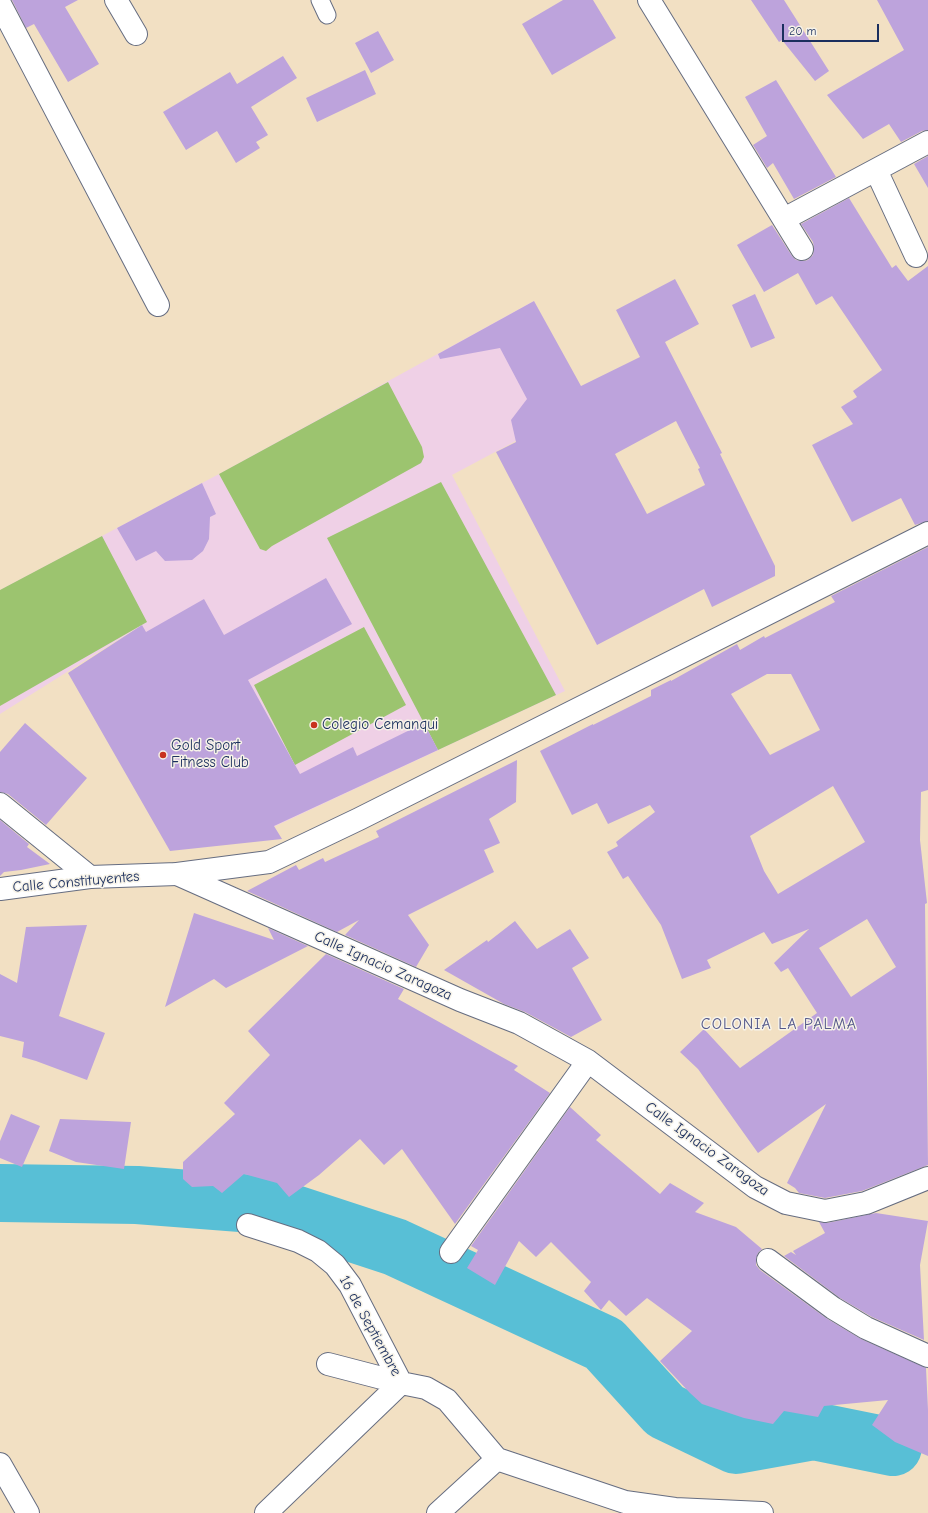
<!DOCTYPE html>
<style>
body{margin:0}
#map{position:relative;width:928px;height:1513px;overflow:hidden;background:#f2e0c3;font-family:"Comic Neue",sans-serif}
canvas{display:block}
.scale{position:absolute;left:782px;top:24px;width:97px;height:18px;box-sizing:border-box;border:2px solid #1b2f5e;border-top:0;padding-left:5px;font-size:12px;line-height:14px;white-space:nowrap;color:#1b2f5e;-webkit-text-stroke:3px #f7f3e8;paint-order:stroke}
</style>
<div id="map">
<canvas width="928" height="1513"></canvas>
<div class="scale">20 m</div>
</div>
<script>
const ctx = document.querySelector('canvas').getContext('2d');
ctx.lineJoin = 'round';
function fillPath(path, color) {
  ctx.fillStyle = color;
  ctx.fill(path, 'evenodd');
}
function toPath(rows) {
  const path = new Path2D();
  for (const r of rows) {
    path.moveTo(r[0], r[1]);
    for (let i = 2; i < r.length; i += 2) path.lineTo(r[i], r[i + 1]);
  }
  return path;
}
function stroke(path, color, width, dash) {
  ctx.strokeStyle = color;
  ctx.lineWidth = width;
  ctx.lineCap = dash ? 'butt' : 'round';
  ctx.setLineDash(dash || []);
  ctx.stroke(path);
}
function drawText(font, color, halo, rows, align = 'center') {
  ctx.font = font + ' "Comic Neue",sans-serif';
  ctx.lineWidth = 3;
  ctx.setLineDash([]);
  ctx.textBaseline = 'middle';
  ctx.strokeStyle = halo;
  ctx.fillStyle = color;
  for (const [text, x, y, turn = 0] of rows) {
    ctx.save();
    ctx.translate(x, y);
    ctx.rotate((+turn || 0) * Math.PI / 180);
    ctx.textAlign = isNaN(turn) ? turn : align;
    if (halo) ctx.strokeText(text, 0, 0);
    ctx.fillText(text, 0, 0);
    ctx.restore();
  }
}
fillPath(toPath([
 [534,301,587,403,452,475,565,691,254,836,142,625,0,714,0,590,219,474]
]), '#efd0e6');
fillPath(toPath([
 [388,382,422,447,424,457,421,463,272,546,266,551,260,549,219,474],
 [441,482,556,695,438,750,327,538],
 [102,536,147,622,0,706,0,590],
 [364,627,406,705,295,765,254,685]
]), '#9cc46f');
stroke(toPath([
 [0,1193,137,1195,267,1205,395,1247,604,1344,665,1411,736,1445,814,1431,893,1447]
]), '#58bfd6', 58);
fillPath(toPath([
 [12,0,78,0,65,7,99,64,68,82,34,24,26,28],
 [563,0,593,0,616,38,552,75,522,24],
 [751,0,784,0,829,71,815,81,782,40,779,42],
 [877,0,928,0,928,130,922,131,901,142,889,124,863,139,827,95,904,50],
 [378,31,394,60,371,73,355,43],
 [283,56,297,78,251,107,268,135,256,142,260,148,236,163,217,131,186,150,163,112,230,72,237,84],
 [365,70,376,94,317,122,306,98],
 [776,80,836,177,794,199,773,163,767,168,753,145,767,136,745,97],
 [928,156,928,188,914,164],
 [849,198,892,268,896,265,908,281,928,266,928,521,915,525,901,498,852,522,812,445,853,424,841,407,857,397,853,391,882,370,832,296,816,305,798,273,764,292,737,245,772,225,792,256,796,260,803,261,808,260,813,255,814,248,813,242,801,224],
 [675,279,699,324,665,342,722,453,720,454,775,566,775,576,712,607,704,589,597,645,496,452,516,442,511,420,527,399,500,348,440,359,438,354,534,301,581,386,640,357,616,310],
 [676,421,700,468,698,469,705,485,647,514,615,454],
 [755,294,775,338,751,348,732,305],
 [202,483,216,514,210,517,209,539,203,551,192,560,165,561,156,551,136,561,117,528],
 [928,547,928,790,921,792,920,840,927,903,925,904,928,1165,862,1191,825,1198,799,1193,795,1188,787,1183,826,1104,758,1153,698,1069,680,1052,704,1029,740,1068,817,1013,788,968,781,972,774,963,809,929,772,944,764,932,707,960,711,968,682,979,661,925,628,876,623,879,607,852,618,846,616,842,655,812,650,805,608,824,597,803,572,815,540,751,593,724,593,725,651,696,651,690,671,680,671,681,737,644,740,650,764,636,765,638,835,602,831,596],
 [767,674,791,674,820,730,770,755,731,694],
 [833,786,865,842,778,894,764,871,750,836],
 [867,919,896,967,851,997,819,948],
 [326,578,352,624,248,680,300,774,353,747,357,756,424,723,438,750,274,826,282,839,170,851,68,673,142,625,146,632,204,599,224,635],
 [25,723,87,778,46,825,8,794,0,792,0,752],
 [517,760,516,802,489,819,500,843,484,850,494,872,408,915,429,945,416,967,345,935,359,920,337,932,247,891,296,865,299,870,323,858,325,862,379,837,376,831],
 [0,820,29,844,27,847,50,864,21,870,4,872,0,876],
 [194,913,274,940,268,928,308,946,226,988,214,979,165,1007],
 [515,921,537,949,570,929,589,958,572,968,602,1020,571,1037,525,1012,504,1004,444,970,487,940,488,942],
 [87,925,59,1016,105,1033,87,1080,36,1061,22,1057,24,1042,0,1036,0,974,17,983,26,927],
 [326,954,404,989,398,999,518,1066,514,1070,550,1093,455,1224,402,1149,384,1165,360,1139,319,1175,289,1197,277,1183,244,1174,222,1193,213,1186,192,1187,183,1179,183,1162,235,1114,224,1103,270,1055,248,1031],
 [570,1107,601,1135,596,1140,660,1194,670,1183,704,1203,695,1212,736,1227,762,1249,758,1253,756,1259,756,1265,760,1270,826,1318,861,1339,926,1368,928,1410,928,1456,895,1442,872,1425,888,1400,824,1406,818,1417,784,1411,773,1424,744,1418,702,1404,690,1393,660,1361,692,1331,647,1298,626,1316,609,1300,601,1310,584,1291,591,1282,551,1242,536,1257,519,1241,495,1285,467,1268,478,1250,471,1246],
 [11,1114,40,1126,22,1167,0,1158,0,1141],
 [60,1119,131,1122,124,1169,76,1162,49,1151],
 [876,1213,928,1221,920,1265,924,1340,872,1317,840,1298,784,1256,791,1252,796,1255,793,1251,825,1233,819,1222,827,1223]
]), '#bda3dc');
const lane = toPath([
 [320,0,327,15]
]);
const street = toPath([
 [116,0,136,34],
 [649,0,802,249],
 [0,4,158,305],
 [876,170,916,256],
 [784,219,928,142],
 [0,804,90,877],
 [177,874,460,1000,519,1023,588,1061,755,1187,786,1203,825,1211,866,1203,928,1178],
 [248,1225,298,1241,318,1251,335,1265,350,1285,401,1383,426,1388,447,1400,497,1459],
 [451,1252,588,1061],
 [768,1260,833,1308,866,1328,928,1356],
 [328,1364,401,1383],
 [497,1459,625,1502,675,1509,762,1513],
 [0,1464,28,1513],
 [266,1513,401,1383],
 [438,1513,497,1459]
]);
const secondary = toPath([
 [0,889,90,877,177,874,269,862,359,819,928,533]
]);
stroke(lane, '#666d81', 19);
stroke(street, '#666d81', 24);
stroke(secondary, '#666d81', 24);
stroke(lane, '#fff', 17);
stroke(street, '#fff', 22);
stroke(secondary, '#fff', 22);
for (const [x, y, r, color] of [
 [314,725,4,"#c8321e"],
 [163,755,4,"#c8321e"]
]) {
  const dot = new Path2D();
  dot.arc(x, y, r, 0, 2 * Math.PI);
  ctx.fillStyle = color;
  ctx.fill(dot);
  stroke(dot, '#f7f3e8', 1.5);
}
drawText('15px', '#1b2f5e', '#f7f3e8', [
 ["Colegio Cemanqui",322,725],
 ["Gold Sport",171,746],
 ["Fitness Club",171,763]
], 'left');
drawText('15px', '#1b2f5e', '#f7f3e8', [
 ["Calle Constituyentes",76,882,-5],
 ["Calle Ignacio Zaragoza",383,966,24],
 ["Calle Ignacio Zaragoza",707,1149,36],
 ["16 de Septiembre",370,1326,61]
]);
ctx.letterSpacing = '1px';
drawText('16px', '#54588a', '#f7f3e8', [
 ["COLONIA LA PALMA",779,1024]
]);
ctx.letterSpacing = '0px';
</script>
